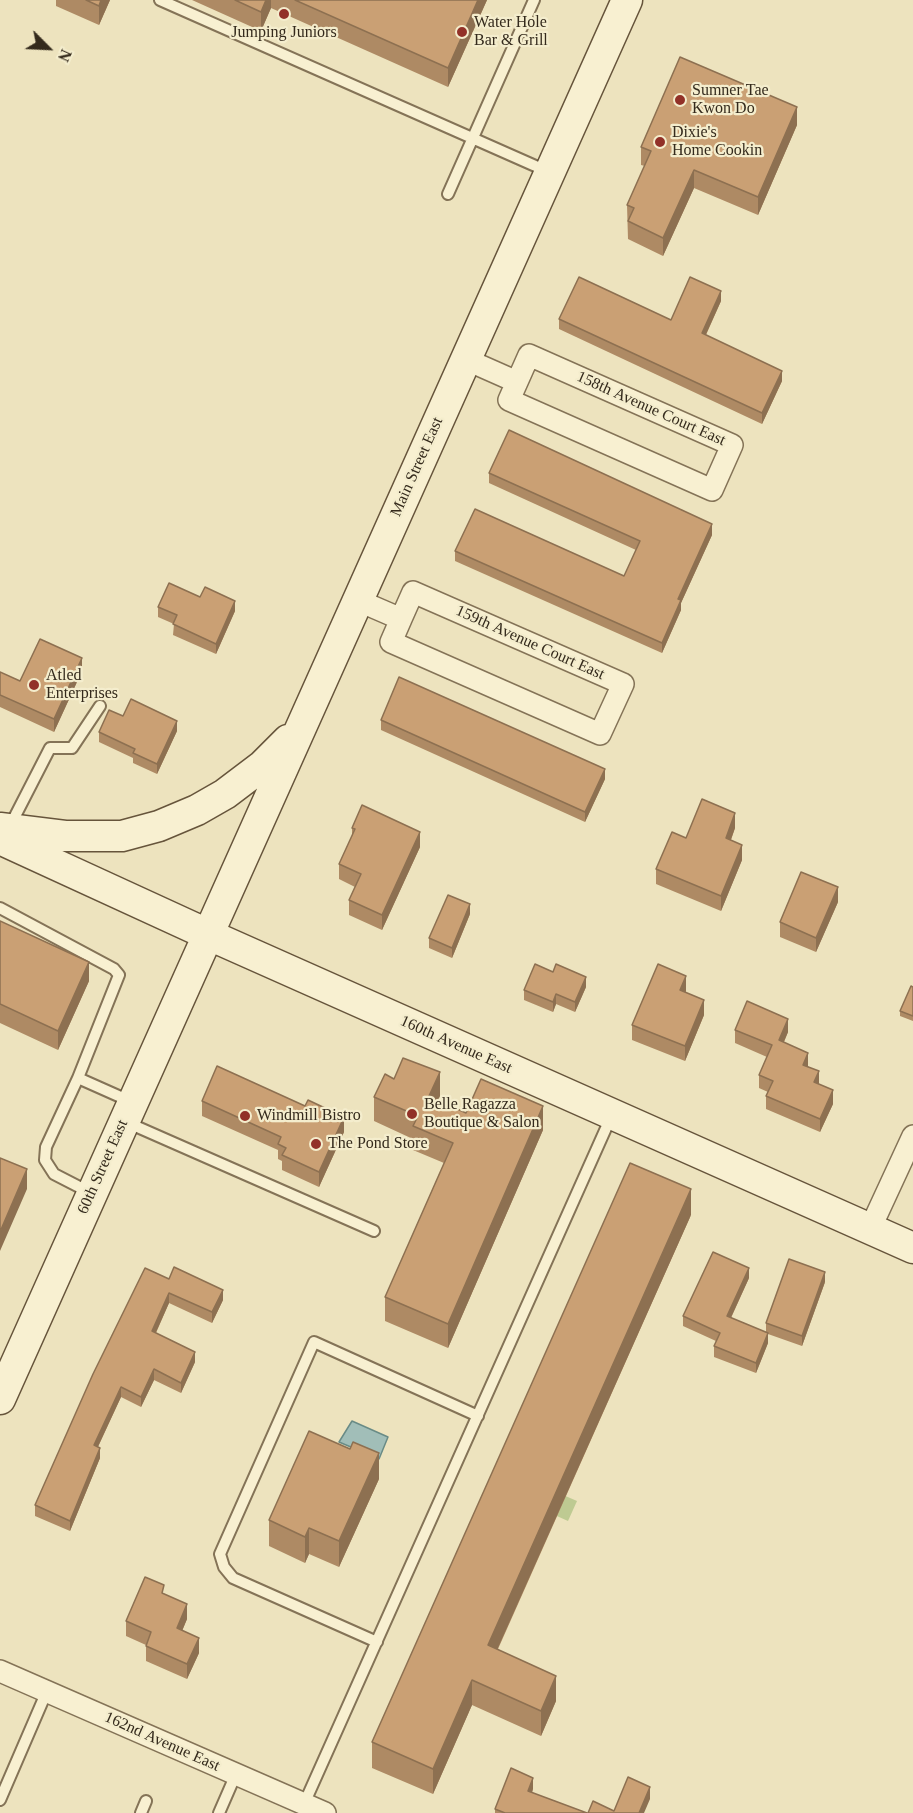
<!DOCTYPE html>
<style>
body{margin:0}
#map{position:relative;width:913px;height:1813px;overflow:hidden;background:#ede3be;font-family:"Times New Roman",serif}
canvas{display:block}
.north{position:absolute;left:18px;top:18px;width:60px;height:60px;-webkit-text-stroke:4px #f4edcd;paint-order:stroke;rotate:114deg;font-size:16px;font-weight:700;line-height:24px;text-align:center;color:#342a1c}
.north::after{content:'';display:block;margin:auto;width:21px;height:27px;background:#342a1c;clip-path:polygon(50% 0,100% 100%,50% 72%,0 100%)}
</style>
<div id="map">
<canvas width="913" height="1813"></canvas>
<div class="north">N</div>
</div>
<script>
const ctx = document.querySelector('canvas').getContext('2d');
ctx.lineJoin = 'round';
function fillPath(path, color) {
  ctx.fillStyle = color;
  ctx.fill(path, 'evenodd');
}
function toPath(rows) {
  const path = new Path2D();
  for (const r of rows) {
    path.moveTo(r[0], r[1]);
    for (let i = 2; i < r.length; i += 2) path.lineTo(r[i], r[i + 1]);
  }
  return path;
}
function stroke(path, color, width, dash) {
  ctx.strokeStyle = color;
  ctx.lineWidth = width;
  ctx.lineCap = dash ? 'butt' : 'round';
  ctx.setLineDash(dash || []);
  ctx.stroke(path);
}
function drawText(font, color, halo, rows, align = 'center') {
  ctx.font = font + ' "Times New Roman",serif';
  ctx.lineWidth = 4.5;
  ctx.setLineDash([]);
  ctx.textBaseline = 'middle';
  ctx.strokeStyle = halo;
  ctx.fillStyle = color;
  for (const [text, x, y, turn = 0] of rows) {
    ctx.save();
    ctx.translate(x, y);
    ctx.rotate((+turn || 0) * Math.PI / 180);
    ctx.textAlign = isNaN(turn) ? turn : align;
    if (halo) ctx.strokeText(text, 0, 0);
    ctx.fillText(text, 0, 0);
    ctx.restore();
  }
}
fillPath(toPath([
 [547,1488,577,1501,568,1521,539,1508]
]), '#beca92');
const water = toPath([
 [352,1421,388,1437,379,1459,339,1442,352,1421]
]);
fillPath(water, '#a1beb8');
stroke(water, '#698b86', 1.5);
const lane = toPath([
 [160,0,549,172],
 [448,194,534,0],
 [10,826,50,748,72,748,100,706],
 [0,908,114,969,119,975,78,1078,132,1102],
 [78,1078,46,1147,45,1160,54,1174,91,1193],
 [126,1122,374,1231],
 [377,1642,233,1578,224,1567,220,1554,314,1342,478,1416],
 [0,1800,47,1691],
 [304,1804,611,1117],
 [141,1813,146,1801],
 [219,1813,236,1774]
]);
const street = toPath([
 [465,359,517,382,509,400,712,490,732,445,529,355,517,382],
 [357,600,401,619,391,642,600,734,623,684,413,592,401,619],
 [870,1229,913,1136],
 [0,1671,325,1813]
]);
const secondary = toPath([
 [0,828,65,836,122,836,159,826,197,810,225,794,262,766,288,740],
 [0,839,207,934,913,1248],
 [0,1399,627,0]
]);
stroke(lane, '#847357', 14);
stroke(street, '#847357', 24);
stroke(secondary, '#66543b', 33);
stroke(lane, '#f8f0d1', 10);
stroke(street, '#f8f0d1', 21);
stroke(secondary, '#f8f0d1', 30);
fillPath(toPath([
 [56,0,110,0,99,25,56,6],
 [192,0,487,0,448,87,271,8,261,31],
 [797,125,758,215,694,188,663,256,628,239,627,205,645,166,641,165,641,147],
 [721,301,706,335,782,381,762,424,559,329,559,319,671,320],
 [489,473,712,535,681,603,681,610,662,653,455,561,455,551,624,576,636,550,489,483],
 [200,597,235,611,216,654,173,635,174,624,158,617,158,607],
 [82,671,54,732,0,707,0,672,20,681],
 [123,716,177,731,157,774,133,763,133,758,99,742,99,732],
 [381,720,605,779,585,822,381,730],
 [352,828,420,847,382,930,349,915,349,900,355,887,339,879,339,864,352,836],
 [735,828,731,840,742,860,721,911,656,884,656,869,686,838],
 [838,902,816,952,780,937,780,922],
 [470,914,452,958,429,948,429,938],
 [0,921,89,981,58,1050,0,1023],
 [586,987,575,1012,556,1004,553,1012,524,1000,524,990],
 [913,987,913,1021,900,1016,900,1011],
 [686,991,686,992,704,1015,685,1061,632,1040,632,1025],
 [735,1030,788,1032,784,1042,808,1066,819,1084,833,1104,820,1132,766,1109,766,1096,768,1092,759,1088,759,1075,767,1057,735,1043],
 [440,1096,438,1100,466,1113,543,1130,448,1348,385,1321,385,1297,444,1163,413,1150,413,1139,374,1121,374,1097],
 [202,1101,344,1132,319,1187,282,1170,282,1161,278,1159,278,1150,202,1116],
 [691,1215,498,1649,556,1701,541,1736,472,1705,433,1794,372,1768,372,1742],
 [749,1278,731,1318,766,1332,766,1323,825,1282,802,1346,768,1334,768,1343,756,1373,714,1357,714,1346,716,1341,683,1326,683,1316],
 [169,1279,223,1300,212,1323,169,1303,156,1333,195,1362,181,1393,154,1380,141,1407,121,1397,98,1447,100,1458,70,1531,35,1516,35,1505],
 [379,1479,339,1567,309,1554,305,1563,269,1546,269,1520],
 [164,1594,187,1619,182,1631,199,1653,187,1679,146,1661,146,1645,126,1636,126,1621],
 [533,1789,532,1793,587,1813,495,1813,495,1809]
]), '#ae8a64');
fillPath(toPath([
 [101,0,110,0,99,25,99,6],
 [266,0,271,0,271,8,261,31,261,12],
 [478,0,487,0,448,87,448,68],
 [797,107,797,125,758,215,758,197],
 [694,170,694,188,663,256,663,238],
 [721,291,721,301,702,343,702,333],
 [782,371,782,381,762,424,762,413],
 [712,524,712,535,681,603,681,610,662,653,662,643,678,599],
 [235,601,235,611,216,654,216,644],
 [82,658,82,671,54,732,54,719],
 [177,721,177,731,157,774,157,764],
 [605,769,605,779,585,822,585,812],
 [735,813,735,828,726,853,726,838],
 [420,832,420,847,382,930,382,915],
 [742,845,742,860,721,911,721,896],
 [838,887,838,902,816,952,816,938],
 [470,904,470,914,452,958,452,948],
 [89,962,89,981,58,1050,58,1031],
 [686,976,686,991,680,1005,680,990],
 [586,977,586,987,575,1012,575,1002],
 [556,994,556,1004,553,1012,553,1002],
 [704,1000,704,1015,685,1061,685,1046],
 [788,1019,788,1032,779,1053,779,1040],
 [808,1053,808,1066,803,1078,803,1065],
 [819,1071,819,1084,814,1082],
 [440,1072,440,1096,429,1120,429,1096],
 [833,1090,833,1104,820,1132,820,1119],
 [543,1106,543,1130,448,1348,448,1324],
 [344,1117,344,1132,319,1187,319,1172],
 [27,1169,27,1189,0,1251,0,1232],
 [691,1189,691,1215,488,1670,488,1645],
 [749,1268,749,1278,727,1326,727,1316],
 [825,1272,825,1282,802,1346,802,1336],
 [223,1290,223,1300,212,1323,212,1312],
 [169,1293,169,1303,152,1341,152,1331],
 [768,1333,768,1343,756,1373,756,1363],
 [195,1352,195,1362,181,1393,181,1383],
 [154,1369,154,1380,141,1407,141,1397],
 [121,1387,121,1397,94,1455,94,1445],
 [100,1448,100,1458,70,1531,70,1521],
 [379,1453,379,1479,339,1567,339,1541],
 [309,1528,309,1554,305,1563,305,1537],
 [187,1604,187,1619,177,1643,177,1628],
 [199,1638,199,1653,187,1679,187,1664],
 [556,1676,556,1701,541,1736,541,1711],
 [472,1680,472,1705,433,1794,433,1769],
 [533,1778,533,1789,528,1802,528,1791],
 [650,1787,650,1799,644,1813,639,1813]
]), '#8d7051');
const building = toPath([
 [86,0,101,0,99,6,86,0],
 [235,0,266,0,261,12,235,0],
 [295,0,478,0,448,68,295,0],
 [680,57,797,107,758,197,694,170,663,238,628,221,634,208,627,205,651,151,641,147,680,57],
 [579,277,671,320,690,277,721,291,702,333,782,371,762,413,559,319,579,277],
 [509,430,712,524,678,599,681,600,662,643,455,551,475,509,624,576,640,541,489,473,509,430],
 [169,583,200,597,205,587,235,601,216,644,173,624,177,615,158,607,169,583],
 [40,639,82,658,54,719,0,695,0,672,20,681,40,639],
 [399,677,605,769,585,812,381,720,399,677],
 [131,699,177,721,157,764,133,753,135,749,99,732,109,710,123,716,131,699],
 [702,799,735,813,726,838,742,845,721,896,656,869,672,832,686,838,702,799],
 [362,805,420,832,382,915,349,900,361,874,339,864,355,829,352,828,362,805],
 [801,872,838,887,816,938,780,922,801,872],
 [448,895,470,904,452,948,429,938,448,895],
 [0,921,89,962,58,1031,0,1004,0,921],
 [535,964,553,972,556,964,586,977,575,1002,556,994,553,1002,524,990,535,964],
 [658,964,686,976,680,990,704,1000,685,1046,632,1025,658,964],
 [911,986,913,987,913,1016,900,1011,911,986],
 [747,1001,788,1019,779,1040,808,1053,803,1065,819,1071,814,1082,833,1090,820,1119,766,1096,773,1081,759,1075,772,1045,735,1030,747,1001],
 [403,1058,440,1072,429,1096,466,1113,481,1079,543,1106,448,1324,385,1297,453,1143,413,1126,418,1116,374,1097,385,1074,394,1079,403,1058],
 [217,1066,305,1106,308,1100,344,1117,319,1172,282,1155,286,1148,278,1144,281,1137,202,1101,217,1066],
 [0,1158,27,1169,0,1232,0,1158],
 [630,1163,691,1189,488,1645,556,1676,541,1711,472,1680,433,1769,372,1742,630,1163],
 [713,1252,749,1268,727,1316,768,1333,756,1363,714,1346,720,1333,683,1316,713,1252],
 [789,1259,825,1272,802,1336,766,1323,789,1259],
 [174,1267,223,1290,212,1312,169,1293,152,1331,195,1352,181,1383,154,1369,141,1397,121,1387,94,1445,100,1448,70,1521,35,1505,93,1374,145,1268,169,1279,174,1267],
 [309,1431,350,1449,353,1442,379,1453,339,1541,309,1528,305,1537,269,1520,309,1431],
 [145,1577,164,1585,162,1593,187,1604,177,1628,199,1638,187,1664,146,1646,151,1632,126,1621,145,1577],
 [511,1768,533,1778,528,1791,587,1813,505,1813,495,1809,511,1768],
 [628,1777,650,1787,639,1813,588,1813,593,1801,614,1811,628,1777]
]);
fillPath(building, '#caa074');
stroke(building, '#8d7051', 1.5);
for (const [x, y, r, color] of [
 [284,14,6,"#923128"],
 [462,32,6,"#923128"],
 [680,100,6,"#923128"],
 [660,142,6,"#923128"],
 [34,685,6,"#923128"],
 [412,1114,6,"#923128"],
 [245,1116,6,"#923128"],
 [316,1144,6,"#923128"]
]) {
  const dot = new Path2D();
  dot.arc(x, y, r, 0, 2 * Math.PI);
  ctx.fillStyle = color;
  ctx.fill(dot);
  stroke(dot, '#f4edcd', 2);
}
drawText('16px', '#342a1c', '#f4edcd', [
 ["Water Hole",474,23],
 ["Bar & Grill",474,41],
 ["Jumping Juniors",284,33,"center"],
 ["Sumner Tae",692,91],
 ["Kwon Do",692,109],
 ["Dixie's",672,133],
 ["Home Cookin",672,151],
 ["Atled",46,676],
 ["Enterprises",46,694],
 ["Belle Ragazza",424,1105],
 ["Boutique & Salon",424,1123],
 ["Windmill Bistro",257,1116],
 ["The Pond Store",328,1144]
], 'left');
drawText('16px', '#342a1c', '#f4edcd', [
 ["158th Avenue Court East",651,409,24],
 ["Main Street East",417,467,-66],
 ["159th Avenue Court East",530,643,24],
 ["160th Avenue East",456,1045,24],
 ["60th Street East",103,1167,-66],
 ["162nd Avenue East",162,1742,24]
]);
</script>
